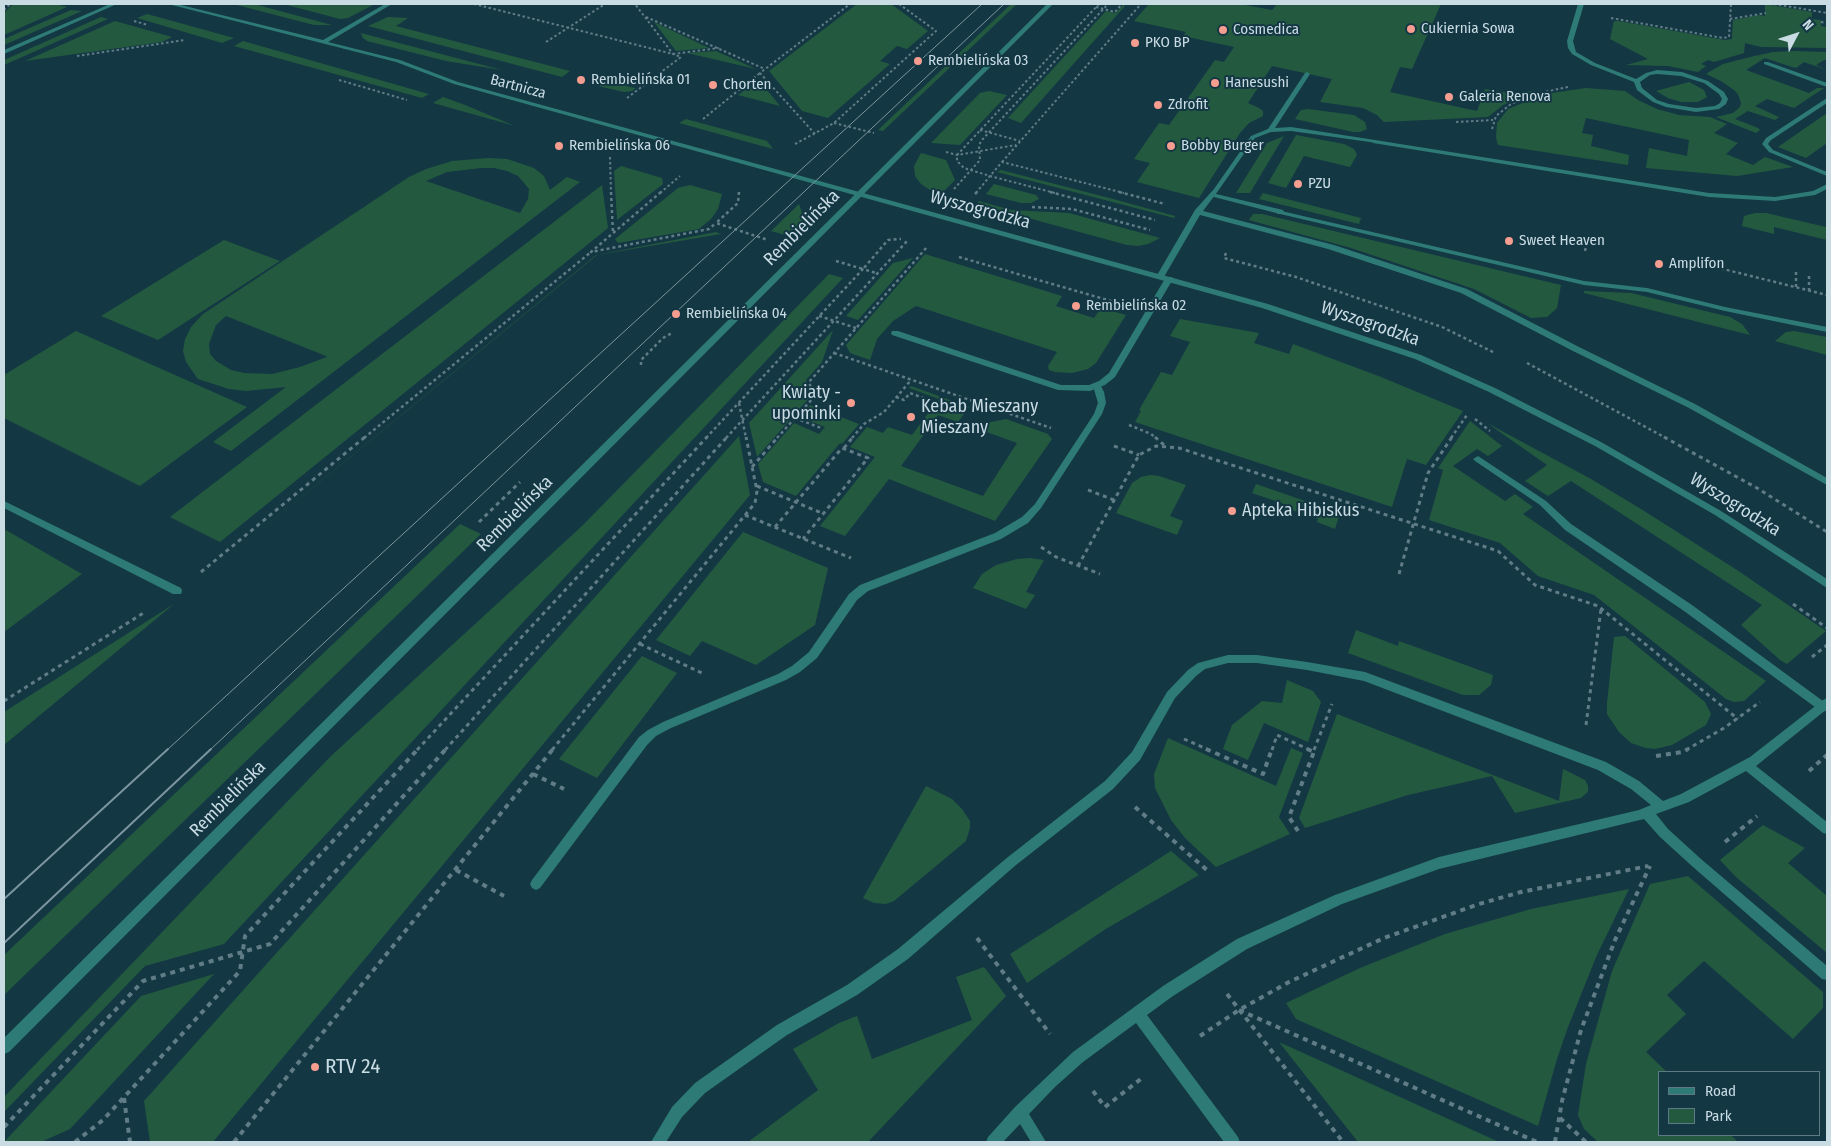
<!DOCTYPE html>
<meta charset="utf-8">
<style>
body{margin:0}
#map{position:relative;width:1831px;height:1146px;overflow:hidden;background:#143744;font-family:"Fira Sans Condensed",sans-serif}
canvas{display:block}
.frame{position:absolute;inset:0;border:5px solid #c9dce4;pointer-events:none}
.legend{position:absolute;left:1658px;top:1071px;width:162px;height:65px;box-sizing:border-box;background:#143744;border:1px solid #5c7984;margin:0;padding:6px 9px;list-style:none;font-size:15px;color:#c9dce4}
.legend li{display:flex;align-items:center;gap:10px;height:25px}
.legend b{width:25px;border:1px solid #5c7984}
.north{position:absolute;left:1771px;top:10px;width:50px;height:50px;-webkit-text-stroke:4px #143744;paint-order:stroke;rotate:50deg;font-size:14px;font-weight:700;line-height:20px;text-align:center;color:#c9dce4}
.north::after{content:'';display:block;margin:auto;width:18px;height:22px;background:#c9dce4;clip-path:polygon(50% 0,100% 100%,50% 72%,0 100%)}
</style>
<div id="map">
<canvas width="1831" height="1146"></canvas>
<div class="frame"></div>
<ul class="legend">
<li><b style="height:6px;background:#2d7a77"></b>Road</li>
<li><b style="height:14px;background:#235a3f"></b>Park</li>
</ul>
<div class="north">N</div>
</div>
<script>
const ctx = document.querySelector('canvas').getContext('2d');
ctx.lineJoin = 'round';
function fillPath(path, color) {
  ctx.fillStyle = color;
  ctx.fill(path, 'evenodd');
}
function toPath(rows) {
  const path = new Path2D();
  for (const r of rows) {
    path.moveTo(r[0], r[1]);
    for (let i = 2; i < r.length; i += 2) path.lineTo(r[i], r[i + 1]);
  }
  return path;
}
function stroke(path, color, width, dash) {
  ctx.strokeStyle = color;
  ctx.lineWidth = width;
  ctx.lineCap = dash ? 'butt' : 'round';
  ctx.setLineDash(dash || []);
  ctx.stroke(path);
}
function drawText(font, color, halo, rows, align = 'center') {
  ctx.font = font + ' "Fira Sans Condensed",sans-serif';
  ctx.lineWidth = 4;
  ctx.setLineDash([]);
  ctx.textBaseline = 'middle';
  ctx.strokeStyle = halo;
  ctx.fillStyle = color;
  for (const [text, x, y, turn = 0] of rows) {
    ctx.save();
    ctx.translate(x, y);
    ctx.rotate((+turn || 0) * Math.PI / 180);
    ctx.textAlign = isNaN(turn) ? turn : align;
    if (halo) ctx.strokeText(text, 0, 0);
    ctx.fillText(text, 0, 0);
    ctx.restore();
  }
}
fillPath(toPath([
 [13,4,55,4,67,7,4,35,4,13],
 [233,4,254,4,332,25,314,25],
 [283,4,375,4,348,18,340,19],
 [857,4,891,4,928,31,907,49,897,46,880,61,890,64,828,118,802,111,769,71],
 [1011,4,1017,4,883,131,878,130],
 [1149,4,1240,4,1272,10,1277,4,1441,4,1412,69,1400,67,1390,92,1477,111,1485,89,1509,93,1536,91,1503,105,1488,117,1384,122,1377,115,1363,108,1320,102,1332,79,1272,66,1248,103,1259,108,1263,111,1263,116,1249,123,1240,133,1199,198,1137,182,1150,163,1134,159,1159,123,1169,125,1215,60,1224,62,1234,47,1183,36,1186,32,1134,21],
 [1765,4,1812,12,1812,19,1821,20,1821,26,1827,27,1827,48,1761,47,1745,43,1744,53,1714,62,1708,60,1701,64,1706,66,1698,72,1668,66,1626,65,1648,59,1610,39,1614,21,1619,21,1725,40,1732,39,1733,20,1759,15,1765,16],
 [1123,5,1125,6,1021,123,1008,118,1106,11,1116,13],
 [71,10,82,11,4,45,4,39],
 [147,14,234,38,222,43,137,18],
 [101,17,108,19,4,65,4,60],
 [388,17,408,18,396,26,570,71,562,77,368,26],
 [115,21,172,37,162,42,25,61],
 [654,22,709,48,676,51],
 [361,33,502,70,446,61,367,41,363,38],
 [243,41,429,94,422,98,234,46],
 [716,51,756,69,687,53],
 [1794,51,1827,52,1827,60,1824,60,1816,65,1827,70,1804,62,1796,68,1792,67,1765,58,1746,70,1809,93,1817,88,1824,88,1794,108,1767,99,1755,106,1779,117,1775,120,1748,111,1735,119,1758,128,1760,130,1756,133,1716,117,1733,113,1740,107,1741,103,1738,94,1734,90,1721,81,1706,74,1709,72,1723,64,1750,57,1773,52],
 [600,79,630,87,636,88,632,91,624,92,594,85,594,83],
 [759,80,780,106,738,95],
 [1689,82,1704,90,1707,97,1698,102,1681,102,1668,98,1656,91],
 [1586,88,1625,91,1638,100,1657,109,1679,115,1710,117,1727,124,1714,133,1738,143,1726,154,1753,165,1765,157,1793,167,1737,176,1646,168,1649,148,1687,156,1689,140,1586,118,1582,133,1593,135,1591,146,1629,155,1628,165,1498,145,1496,137,1497,123,1508,109,1545,94],
 [989,91,1007,95,960,145,931,143,980,93],
 [443,97,465,105,515,126,433,103],
 [1308,109,1354,115,1365,122,1367,129,1360,132,1353,132,1295,119,1301,110],
 [1827,113,1827,143,1806,158,1778,147],
 [686,119,767,141,773,149,679,123],
 [1296,135,1344,144,1354,149,1357,155,1350,167,1304,156,1286,188,1268,183],
 [1284,136,1250,193,1236,193,1267,143],
 [921,153,946,160,955,180,939,196,921,184,915,176,914,166],
 [488,158,507,159,534,168,544,176,550,190,567,177,580,182,231,451,213,442,286,387,246,391,229,389,198,379,186,362,183,351,185,339,191,327,203,314,409,177,426,169,452,161],
 [481,168,494,168,507,171,518,176,524,183,529,189,528,199,520,213,426,181,447,172],
 [226,316,326,356,327,357,300,367,272,374,244,373,231,370,216,361,210,354,209,344,216,325],
 [621,166,662,178,663,184,617,220,614,171],
 [1001,170,1113,199,1175,216,1174,218,997,172],
 [994,184,1036,195,1039,199,1031,203,1021,203,986,194],
 [602,185,608,228,220,542,170,517],
 [690,185,722,194,718,209,711,219,699,229,618,243,615,239,678,188],
 [1263,193,1361,218,1359,224,1259,199],
 [979,201,1011,210,1069,213,1160,238,1148,244,1138,246,1127,245,977,204],
 [799,204,802,213,802,222,792,237,771,231],
 [1755,213,1766,213,1826,227,1827,240,1774,227,1774,234,1742,226,1744,216],
 [1253,214,1262,214,1561,285,1557,308,1547,317,1531,318,1474,289,1351,248,1249,220],
 [716,232,721,234,597,255,192,587,596,255],
 [224,240,280,261,158,340,101,316],
 [925,254,1062,296,1056,306,1094,318,1101,308,1126,315,1096,363,1088,369,1072,373,1055,372,1049,370,1048,366,1057,352,916,306,893,321,877,339,870,360,850,353,846,345],
 [913,258,858,320,846,316,893,263],
 [829,274,843,278,224,944,145,966,4,1112,4,1097,331,756,582,526],
 [1584,291,1631,293,1730,317,1742,324,1750,335,1584,293],
 [1180,319,1259,333,1254,343,1289,354,1293,344,1381,377,1463,411,1426,465,1407,459,1392,507,1135,422,1141,411,1139,410,1161,372,1172,375,1190,342,1170,336],
 [833,330,822,362,806,380,811,396,757,457,749,423],
 [76,331,247,407,140,486,4,418,4,375],
 [1794,331,1827,337,1827,355,1775,341,1786,332],
 [911,386,969,407,958,422,938,415,901,466,983,496,1017,443,981,430,986,423,1006,419,1048,434,1052,439,995,521,889,479,845,536,820,526,875,457,850,447,867,427,883,433,888,427,912,435,939,399,909,388],
 [810,405,859,424,842,444,840,443,796,496,763,482,758,464,794,423,819,434,825,427,800,417],
 [1470,421,1502,446,1488,456,1477,449,1453,466,1505,501,1515,494,1533,507,1523,514,1766,681,1744,701,1734,702,1726,699,1594,595,1538,576,1500,543,1429,520,1443,470,1438,468],
 [1487,423,1591,479,1641,509,1737,570,1826,631,1787,664,1780,660,1741,625,1762,605,1571,481,1548,496,1525,481,1547,465],
 [739,436,750,495,226,1126,213,1142,150,1142,144,1101],
 [1150,475,1159,476,1186,485,1170,516,1183,521,1177,535,1116,513,1132,483,1141,477],
 [1256,484,1340,513,1335,529,1317,522,1318,519,1286,508,1287,505,1252,493],
 [460,524,481,534,4,995,4,955],
 [4,529,82,574,4,632],
 [743,532,828,568,815,625,756,665,702,641,690,656,656,640],
 [1030,558,1044,560,1026,592,1035,595,1026,609,973,588,982,574,996,565,1017,559],
 [174,604,4,745,4,712],
 [1356,630,1398,646,1399,641,1493,675,1491,685,1479,695,1463,695,1348,653],
 [1625,636,1705,702,1711,714,1706,725,1672,745,1655,749,1646,748,1631,743,1619,732,1607,714,1607,703,1614,637],
 [642,656,677,673,597,778,559,759],
 [1287,680,1313,691,1321,702,1308,742,1264,723,1248,760,1223,749,1232,725,1262,701,1282,703],
 [1337,714,1559,801,1563,769,1585,780,1588,786,1588,792,1581,798,1515,813,1492,776,1408,795,1305,828,1299,818],
 [1168,738,1276,786,1291,748,1303,753,1279,817,1290,834,1216,867,1185,838,1171,820,1155,788,1154,774],
 [926,786,952,799,962,809,970,821,970,828,966,841,894,901,886,904,874,903,863,898],
 [1763,825,1805,848,1788,863,1827,896,1827,953,1736,877,1720,860],
 [1171,851,1199,875,1104,930,1027,983,1010,954],
 [1688,876,1823,992,1823,1008,1793,1039,1704,961,1667,995,1686,1014,1646,1052,1667,1072,1660,1072,1660,1135,1731,1135,1738,1142,1598,1142,1584,1129,1578,1115,1586,1064,1612,971,1650,884],
 [1629,889,1596,957,1568,1027,1557,1059,1538,1126,1296,1019,1286,1003,1360,968,1445,934,1531,909],
 [984,967,1006,996,868,1142,748,1142,818,1090,793,1049,839,1023,857,1016,872,1059,972,1020,956,977],
 [214,974,70,1129,41,1142,4,1142,141,996],
 [1279,1042,1499,1142,1358,1142]
]), '#235a3f');
stroke(toPath([
 [474,4,673,54,719,48],
 [1774,4,1827,13],
 [1096,7,1115,12,1122,4],
 [4,10,10,4],
 [646,17,765,69],
 [1611,18,1723,38,1729,37,1731,4],
 [1730,19,1766,13],
 [134,21,148,25],
 [1821,22,1827,23],
 [546,42,605,4],
 [77,56,185,40],
 [339,80,407,100],
 [627,98,681,57,673,54,635,4],
 [703,119,760,73],
 [1456,122,1493,120],
 [834,123,874,133],
 [1492,129,1496,116,1511,104,1535,94,1568,87],
 [980,130,1020,141],
 [815,134,760,73,850,4],
 [795,144,834,123,936,31,899,4],
 [946,152,957,155,1016,145],
 [610,157,611,193],
 [1002,162,1141,4],
 [954,189,980,160,979,146,981,141,1108,4],
 [660,193,680,176],
 [976,193,990,176,964,168,957,161,957,155,1099,4],
 [1055,193,990,176,1002,162,1124,193]
]), '#607d87', 2, [2.5, 2.5]);
stroke(toPath([
 [611,192,613,233],
 [661,192,591,252,709,229,716,223],
 [739,192,738,203,716,223,768,240],
 [1050,192,1155,220],
 [1119,192,1165,204],
 [975,194,977,192],
 [1032,207,1072,209,1150,230],
 [1585,251,1587,242],
 [1226,253,1224,258,1296,277,1442,327,1495,353],
 [959,257,1118,303],
 [836,261,863,269,888,240,901,239],
 [1715,267,1827,295],
 [1796,272,1796,287],
 [1809,276,1809,291],
 [819,316,856,328],
 [834,353,1051,428],
 [1527,363,1666,438],
 [641,365,641,360,663,338,672,333],
 [896,397,904,400,910,393,934,402],
 [739,403,746,438],
 [795,418,821,428],
 [1475,419,1490,431],
 [1129,425,1151,434,1156,438],
 [364,438,591,252],
 [706,438,863,269,876,273],
 [726,438,908,240],
 [777,438,814,397,809,382,927,247],
 [852,438,864,424,884,412,911,380],
 [1451,438,1467,415]
]), '#607d87', 2.5, [3, 3]);
stroke(toPath([
 [1155,437,1164,445],
 [1664,437,1757,488,1827,532],
 [1114,446,1139,455],
 [844,448,853,437],
 [752,467,778,437],
 [757,486,824,514],
 [1088,490,1114,500],
 [745,515,851,558],
 [479,522,520,482],
 [775,527,842,448,868,458,803,539],
 [1041,547,1056,557,1100,574],
 [1078,566,1139,455,1156,446,1179,448,1498,551,1535,585,1598,606,1738,719],
 [201,572,365,437],
 [1399,574,1428,473,1452,437],
 [1793,604,1827,628],
 [640,644,704,674],
 [1812,657,1827,645],
 [4,701,145,612],
 [1586,725,1601,609],
 [1184,739,1209,750],
 [417,750,707,437],
 [445,750,727,437],
 [552,750,755,503,757,491,746,437],
 [1272,750,1277,735,1310,750],
 [1314,750,1332,704],
 [1686,750,1724,728,1760,702]
]), '#607d87', 3, [4, 4]);
stroke(toPath([
 [1206,749,1263,774,1272,749],
 [1307,749,1314,752],
 [1656,756,1683,752,1688,749],
 [1809,771,1827,755],
 [533,774,564,789],
 [1135,807,1208,871],
 [1298,831,1289,817,1315,749],
 [1725,842,1757,816],
 [456,870,504,896],
 [977,938,1050,1034],
 [1227,994,1343,1142],
 [1239,1010,1537,1142],
 [1200,1036,1239,1010,1289,982,1384,938,1479,904,1521,892,1648,866],
 [1093,1091,1105,1107,1142,1078],
 [124,1098,130,1142],
 [1560,1118,1586,1142],
 [4,1127,143,981,270,944,446,749],
 [75,1142,103,1120,240,971,245,936,418,749],
 [234,1142,553,749],
 [1555,1142,1562,1101,1581,1030,1615,940,1650,866]
]), '#607d87', 4, [5, 5]);
fillPath(toPath([
 [1578,4,1584,4,1573,41,1576,52,1595,63,1636,79,1646,73,1657,70,1682,72,1708,81,1724,92,1728,99,1726,104,1719,109,1696,112,1666,107,1653,102,1637,90,1634,82,1591,65,1572,54,1568,48,1567,41,1578,4],
 [1657,74,1681,76,1704,83,1719,94,1722,99,1720,103,1715,106,1696,108,1669,104,1657,100,1642,88,1640,82,1650,75,1657,74],
 [1307,72,1310,74,1275,128,1291,127,1375,140,1377,141,1377,143,1291,131,1271,132,1255,138,1218,191,1203,211,1334,245,1467,289,1579,347,1695,404,1827,478,1827,485,1689,408,1573,351,1461,293,1328,249,1200,215,1164,277,1163,279,1157,279,1156,277,1195,210,1214,189,1251,136,1268,129,1305,73,1307,72],
 [1166,277,1172,277,1173,279,1115,377,1105,385,1090,391,1058,390,892,335,891,333,892,331,898,331,1061,385,1089,385,1099,381,1109,373,1166,277],
 [1478,456,1546,501,1571,524,1692,605,1827,704,1827,710,1823,712,1819,710,1684,611,1565,530,1540,505,1475,461,1473,459,1478,456],
 [4,501,181,588,182,591,181,594,173,594,4,508,4,501]
]), '#2d7a77');
fillPath(toPath([
 [1212,193,1283,210,1284,212,1280,214,1210,196,1210,194,1212,193],
 [1097,383,1100,384,1104,392,1106,403,1102,414,1041,508,1028,523,1001,539,868,591,857,600,817,658,800,672,786,680,671,728,656,736,647,745,540,888,536,890,532,888,530,884,532,880,639,737,648,730,663,722,778,674,792,666,809,652,849,594,860,585,995,533,1022,517,1035,504,1094,414,1098,403,1093,386,1097,383]
]), '#2d7a77');
fillPath(toPath([
 [110,4,117,4,4,54,4,50,110,4],
 [168,4,177,4,323,40,385,4,392,4,328,42,400,60,458,82,1268,304,1421,355,1495,388,1601,442,1721,511,1827,579,1827,588,1715,515,1595,446,1489,392,1415,359,1262,308,454,84,396,62,168,4],
 [1764,62,1768,62,1827,83,1827,87,1764,64,1764,62],
 [1827,98,1827,103,1771,140,1768,144,1773,150,1827,172,1827,176,1769,152,1763,145,1762,144,1766,138,1827,98],
 [1375,140,1709,193,1775,197,1813,191,1827,184,1827,189,1815,195,1775,201,1709,197,1373,143,1373,141,1375,140],
 [1277,210,1584,281,1647,288,1725,307,1827,327,1827,332,1725,311,1647,292,1584,285,1280,214,1277,214,1277,210],
 [1228,655,1257,655,1307,662,1365,672,1606,762,1639,781,1663,801,1681,794,1750,757,1823,700,1827,698,1827,709,1756,766,1827,822,1827,834,1823,833,1746,771,1689,802,1656,814,1668,829,1701,859,1827,966,1827,980,1822,979,1693,867,1660,837,1644,819,1439,869,1342,904,1247,949,1173,996,1147,1015,1238,1137,1240,1142,1224,1142,1136,1023,1083,1062,1055,1087,1029,1114,1046,1142,1031,1142,1020,1124,1003,1142,986,1142,988,1137,1015,1107,1073,1052,1163,986,1237,939,1335,895,1439,857,1639,810,1651,805,1631,789,1598,770,1364,681,1307,670,1257,663,1228,663,1205,669,1196,676,1175,698,1140,760,1113,789,1016,865,908,959,857,995,787,1035,705,1093,682,1117,666,1142,651,1142,672,1107,695,1083,777,1025,847,985,898,949,1008,857,1105,781,1132,752,1167,692,1188,670,1198,663,1228,655]
]), '#2d7a77');
fillPath(toPath([
 [1047,4,1053,4,9,1052,4,1054,4,1038,1047,4]
]), '#2d7a77');
stroke(toPath([
 [167,750,982,4],
 [210,750,1004,4]
]), '#7c96a0', 1);
stroke(toPath([
 [4,899,168,749],
 [4,943,211,749]
]), '#7c96a0', 2);
for (const [x, y, r, color] of [
 [1411,29,5,"#f59d8f"],
 [1223,30,5,"#f59d8f"],
 [1135,43,5,"#f59d8f"],
 [918,61,5,"#f59d8f"],
 [581,80,5,"#f59d8f"],
 [1215,83,5,"#f59d8f"],
 [713,85,5,"#f59d8f"],
 [1449,97,5,"#f59d8f"],
 [1158,105,5,"#f59d8f"],
 [559,146,5,"#f59d8f"],
 [1171,146,5,"#f59d8f"],
 [1298,184,5,"#f59d8f"],
 [1509,241,5,"#f59d8f"],
 [1659,264,5,"#f59d8f"],
 [1076,306,5,"#f59d8f"],
 [676,314,5,"#f59d8f"],
 [851,403,5,"#f59d8f"],
 [911,417,5,"#f59d8f"],
 [1232,511,5,"#f59d8f"],
 [315,1067,5,"#f59d8f"]
]) {
  const dot = new Path2D();
  dot.arc(x, y, r, 0, 2 * Math.PI);
  ctx.fillStyle = color;
  ctx.fill(dot);
  stroke(dot, '#143744', 2);
}
drawText('15px', '#c9dce4', '#143744', [
 ["Cukiernia Sowa",1421,29],
 ["Cosmedica",1233,30],
 ["PKO BP",1145,43],
 ["Rembielińska 03",928,61],
 ["Rembielińska 01",591,80],
 ["Hanesushi",1225,83],
 ["Chorten",723,85],
 ["Galeria Renova",1459,97],
 ["Zdrofit",1168,105],
 ["Rembielińska 06",569,146],
 ["Bobby Burger",1181,146],
 ["PZU",1308,184],
 ["Sweet Heaven",1519,241],
 ["Amplifon",1669,264],
 ["Rembielińska 02",1086,306],
 ["Rembielińska 04",686,314]
], 'left');
drawText('15px', '#c9dce4', '#143744', [
 ["Bartnicza",518,87,15]
]);
drawText('18px', '#c9dce4', '#143744', [
 ["Wyszogrodzka",980,210,15],
 ["Rembielińska",802,228,-45],
 ["Wyszogrodzka",1370,324,19],
 ["Wyszogrodzka",1735,505,32],
 ["Rembielińska",515,514,-45],
 ["Rembielińska",228,799,-45]
]);
drawText('18px', '#c9dce4', '#143744', [
 ["Kwiaty -",841,393,"right"],
 ["upominki",841,414,"right"],
 ["Kebab Mieszany",921,407],
 ["Mieszany",921,428],
 ["Apteka Hibiskus",1242,511]
], 'left');
drawText('21px', '#c9dce4', '#143744', [
 ["RTV 24",325,1067]
], 'left');
</script>
